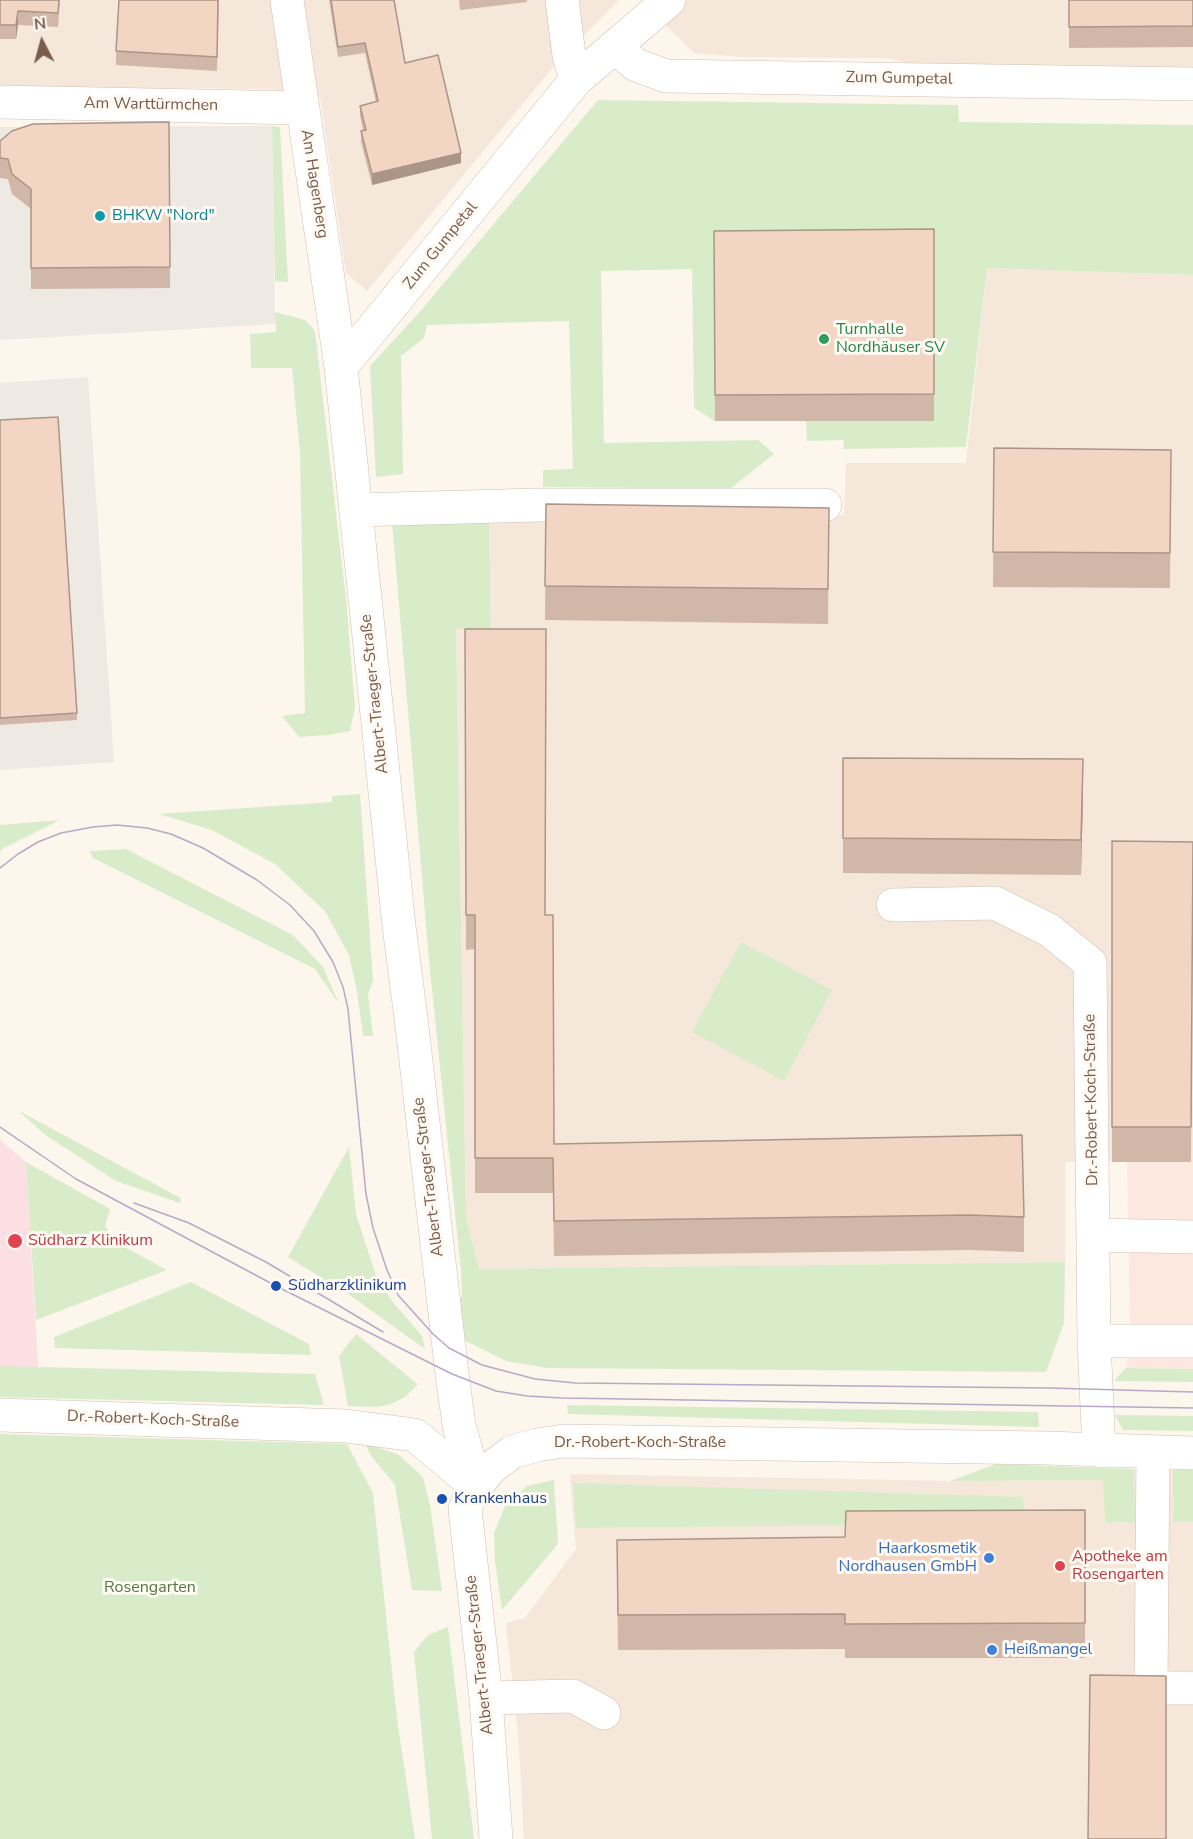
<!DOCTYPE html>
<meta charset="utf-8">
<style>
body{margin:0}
#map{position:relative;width:1193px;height:1839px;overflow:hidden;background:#fdf6ec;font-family:"Nunito Sans",sans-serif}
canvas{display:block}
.north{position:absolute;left:12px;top:12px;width:60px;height:60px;-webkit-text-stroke:4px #fffaf3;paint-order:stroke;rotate:354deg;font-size:16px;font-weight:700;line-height:24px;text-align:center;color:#7a5c4d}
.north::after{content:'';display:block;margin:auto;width:21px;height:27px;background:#7a5c4d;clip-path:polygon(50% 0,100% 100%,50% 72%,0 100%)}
</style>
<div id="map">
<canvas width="1193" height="1839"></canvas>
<div class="north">N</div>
</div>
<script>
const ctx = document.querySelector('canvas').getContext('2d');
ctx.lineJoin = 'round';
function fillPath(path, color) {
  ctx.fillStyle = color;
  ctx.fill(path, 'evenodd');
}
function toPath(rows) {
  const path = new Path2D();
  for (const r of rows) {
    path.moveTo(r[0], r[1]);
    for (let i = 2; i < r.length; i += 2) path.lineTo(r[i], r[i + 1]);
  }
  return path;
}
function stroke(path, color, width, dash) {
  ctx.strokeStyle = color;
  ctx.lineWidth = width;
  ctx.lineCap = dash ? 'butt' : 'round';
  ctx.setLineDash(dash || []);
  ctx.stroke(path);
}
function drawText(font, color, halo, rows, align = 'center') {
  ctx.font = font + ' "Nunito Sans",sans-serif';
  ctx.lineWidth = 6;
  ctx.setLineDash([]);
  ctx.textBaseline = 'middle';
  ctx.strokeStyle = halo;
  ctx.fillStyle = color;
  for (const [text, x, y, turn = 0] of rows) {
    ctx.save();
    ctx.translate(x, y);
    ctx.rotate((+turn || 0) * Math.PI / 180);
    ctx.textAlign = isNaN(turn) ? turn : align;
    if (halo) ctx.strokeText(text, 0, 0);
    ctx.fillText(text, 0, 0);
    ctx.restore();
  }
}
fillPath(toPath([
 [0,0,619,0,555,65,367,291,346,273,320,97,272,89,0,87],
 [640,0,1193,0,1193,72,942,72,887,58,741,57,694,53],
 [987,268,1193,275,1193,1160,1065,1162,1065,1262,479,1269,466,1217,456,627,491,630,489,521,844,515,846,463,966,463],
 [1134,1469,1173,1470,1173,1522,1193,1522,1193,1839,524,1839,519,1745,506,1623,525,1618,576,1549,570,1474,950,1481,1103,1480,1106,1523,1135,1522]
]), '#f5e8da');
fillPath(toPath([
 [1193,1160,1193,1369,1126,1368,1130,1324,1127,1161]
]), '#fde8e0');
fillPath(toPath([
 [272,126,275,324,0,340,0,127],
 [88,377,114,762,0,770,0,383]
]), '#efe9e4');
fillPath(toPath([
 [0,1140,26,1162,40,1397,0,1397]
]), '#fbdfe3');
fillPath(toPath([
 [598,100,958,105,959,122,1193,125,1193,275,987,268,966,447,843,449,844,440,807,441,806,421,714,257,715,421,694,408,692,269,601,271,604,443,758,440,774,454,730,489,543,487,543,470,573,469,569,321,427,325,424,338,401,356,403,474,376,477,370,366,417,315],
 [272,126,280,127,288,282,275,281],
 [275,312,305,320,315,331,346,599,355,707,350,731,328,735,299,737,282,716,305,713,300,453,292,368,251,368,250,334,276,332],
 [489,521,491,631,456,628,466,1217,479,1269,1065,1262,1064,1323,1046,1372,548,1368,506,1361,462,1339,458,1305,462,1295,461,1271,429,960,392,522],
 [360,794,373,981,368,994,373,1036,363,1036,357,991,349,955,325,911,275,864,212,830,159,814,332,802,332,796],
 [60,820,2,849,0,852,0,825],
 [126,849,293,935,323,967,339,1004,315,969,93,858,90,851],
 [741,942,832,990,784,1081,692,1032],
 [19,1111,175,1195,181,1198,180,1203,116,1181,44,1134],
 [349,1147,356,1214,376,1276,392,1301,422,1336,425,1349,351,1296,288,1257],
 [26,1162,110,1209,105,1226,117,1243,167,1270,36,1320],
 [191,1282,309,1344,311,1355,55,1348,54,1337],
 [356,1334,415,1382,418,1384,405,1397,391,1404,377,1407,348,1406,339,1356],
 [0,1366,315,1374,324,1405,0,1397],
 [1126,1368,1193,1369,1193,1382,1114,1381],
 [567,1405,1038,1412,1039,1427,568,1414],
 [1115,1415,1193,1416,1193,1431,1123,1430],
 [0,1434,347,1444,373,1493,397,1719,415,1839,0,1839],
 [364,1442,399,1455,423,1477,430,1505,442,1591,412,1590,395,1485,372,1457],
 [996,1464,1134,1469,1135,1522,1105,1523,1103,1480,950,1481],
 [1193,1468,1193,1522,1173,1522,1173,1470],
 [554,1480,558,1544,502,1610,495,1561,494,1533,505,1506,527,1486],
 [573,1483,1023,1497,1025,1523,576,1528],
 [448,1627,474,1839,432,1839,414,1652,428,1635]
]), '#d8ecc9');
const minor = toPath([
 [287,0,341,367,399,926,411,1018,452,1374,459,1425,476,1486],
 [562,0,569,55,576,80],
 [614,47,636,65,666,76,1193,84],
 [0,102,302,108],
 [341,367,576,80,669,0],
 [356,510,537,505,825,505],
 [893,905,995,903,1049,930,1090,963,1094,1341,1099,1451],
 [1093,1235,1193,1237],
 [1094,1341,1193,1341],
 [0,1415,345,1426,415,1435,476,1486],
 [1153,1452,1151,1688,1193,1688],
 [486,1698,573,1696,604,1713],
 [496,1839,486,1698,465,1509,470,1496,476,1486,491,1468,512,1452,537,1445,564,1441,1046,1448,1193,1453]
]);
stroke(minor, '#d1beb0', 34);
stroke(minor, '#fff', 33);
stroke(toPath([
 [0,868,18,854,38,842,61,833,93,827,117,825,147,828,171,834,203,848,257,880,290,905,314,931,333,962,343,987,348,1009,366,1194,373,1228,387,1270,398,1295,433,1334,449,1348,482,1365,535,1379,575,1383,1049,1388,1193,1392],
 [0,1127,76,1179,276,1286,452,1374,496,1391,527,1396,562,1398,1193,1408],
 [134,1203,189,1223,266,1262,383,1332]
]), '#b9a8c9', 1.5);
fillPath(toPath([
 [0,0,60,0,58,27,18,25,16,39,0,39],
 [219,0,217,71,116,65,116,51],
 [329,0,394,0,405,63,461,163,372,185,361,142,361,131,363,130,360,116,360,106,376,102,365,53,338,57],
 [459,0,527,0,527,2,460,10],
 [1069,0,1193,0,1193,47,1069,48],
 [169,122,170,288,31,289,31,209,12,194,8,179,0,178,0,141],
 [934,229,934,421,715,421,714,231],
 [0,420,77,713,77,720,0,725],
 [994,448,1171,450,1170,588,993,587],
 [546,504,829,508,828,624,545,620],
 [465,629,545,915,554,1144,1024,1217,1024,1252,970,1250,554,1256,553,1193,475,1193,475,949,466,950],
 [843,758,1083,794,1081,875,843,873],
 [1112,841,1193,842,1191,1162,1112,1162],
 [1085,1510,1085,1658,845,1658,845,1649,618,1650,617,1575,845,1537]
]), '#d1b7a8');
fillPath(toPath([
 [18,11,18,25,16,39,16,25],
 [461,153,461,163,372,185,372,174],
 [1083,759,1083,794,1081,875,1081,840]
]), '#aa9588');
const building = toPath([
 [0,0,59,0,58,13,18,11,16,25,0,25,0,0],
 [119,0,218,0,217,57,116,51,119,0],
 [331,0,394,0,405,63,438,55,461,153,372,174,361,131,366,130,360,106,378,101,365,43,338,47,331,0],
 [1069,0,1193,0,1193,26,1069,27,1069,0],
 [169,122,170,267,31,268,31,189,12,174,8,159,0,158,0,141,12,131,33,124,169,122],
 [934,229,934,394,715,395,714,231,934,229],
 [58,417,77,713,0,718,0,420,58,417],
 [994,448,1171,450,1170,553,993,552,994,448],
 [546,504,829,508,828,589,545,586,546,504],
 [465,629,546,629,545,915,553,915,554,1144,1022,1135,1024,1217,970,1215,554,1221,553,1158,475,1158,475,915,466,915,465,629],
 [843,758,1083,759,1081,840,843,838,843,758],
 [1112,841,1193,842,1191,1127,1112,1127,1112,841],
 [1085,1510,1085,1623,845,1624,845,1614,618,1615,617,1540,845,1537,846,1511,1085,1510],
 [1090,1675,1166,1676,1166,1839,1088,1839,1090,1675]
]);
fillPath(building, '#f3d5c3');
stroke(building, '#aa9588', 1.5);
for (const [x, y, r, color] of [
 [100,216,6,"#0f9aa8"],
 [824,339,6,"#2e9e5b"],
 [15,1241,8,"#e0444e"],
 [276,1286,6,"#1a4fb4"],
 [442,1499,6,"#1a4fb4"],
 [989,1558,6,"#3f7fe0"],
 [1060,1566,6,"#e0444e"],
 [992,1650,6,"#3f7fe0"]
]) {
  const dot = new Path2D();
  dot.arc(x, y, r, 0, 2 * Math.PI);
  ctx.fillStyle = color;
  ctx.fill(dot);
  stroke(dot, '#fffaf3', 2);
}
drawText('16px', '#7a5c4d', '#fffaf3', [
 ["Zum Gumpetal",899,79,1],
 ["Am Warttürmchen",151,105,1],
 ["Am Hagenberg",314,184,81],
 ["Zum Gumpetal",441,246,-51],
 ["Albert-Traeger-Straße",375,694,-96],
 ["Dr.-Robert-Koch-Straße",1092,1100,-91],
 ["Albert-Traeger-Straße",429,1177,-97],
 ["Dr.-Robert-Koch-Straße",153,1420,2],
 ["Dr.-Robert-Koch-Straße",640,1443],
 ["Albert-Traeger-Straße",480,1655,-96]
]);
drawText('16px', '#0d838f', '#fffaf3', [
 ["BHKW \"Nord\"",112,216]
], 'left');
drawText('16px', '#27864d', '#fffaf3', [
 ["Turnhalle",836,330],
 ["Nordhäuser SV",836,348]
], 'left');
drawText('16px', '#be3a42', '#fffaf3', [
 ["Südharz Klinikum",28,1241],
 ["Apotheke am",1072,1557],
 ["Rosengarten",1072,1575]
], 'left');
drawText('16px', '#164399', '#fffaf3', [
 ["Südharzklinikum",288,1286],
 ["Krankenhaus",454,1499]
], 'left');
drawText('16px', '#366cbe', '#fffaf3', [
 ["Haarkosmetik",977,1549],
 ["Nordhausen GmbH",977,1567],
 ["Heißmangel",1004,1650,"left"]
], 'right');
drawText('16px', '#537a41', '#fffaf3', [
 ["Rosengarten",150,1588]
]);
</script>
